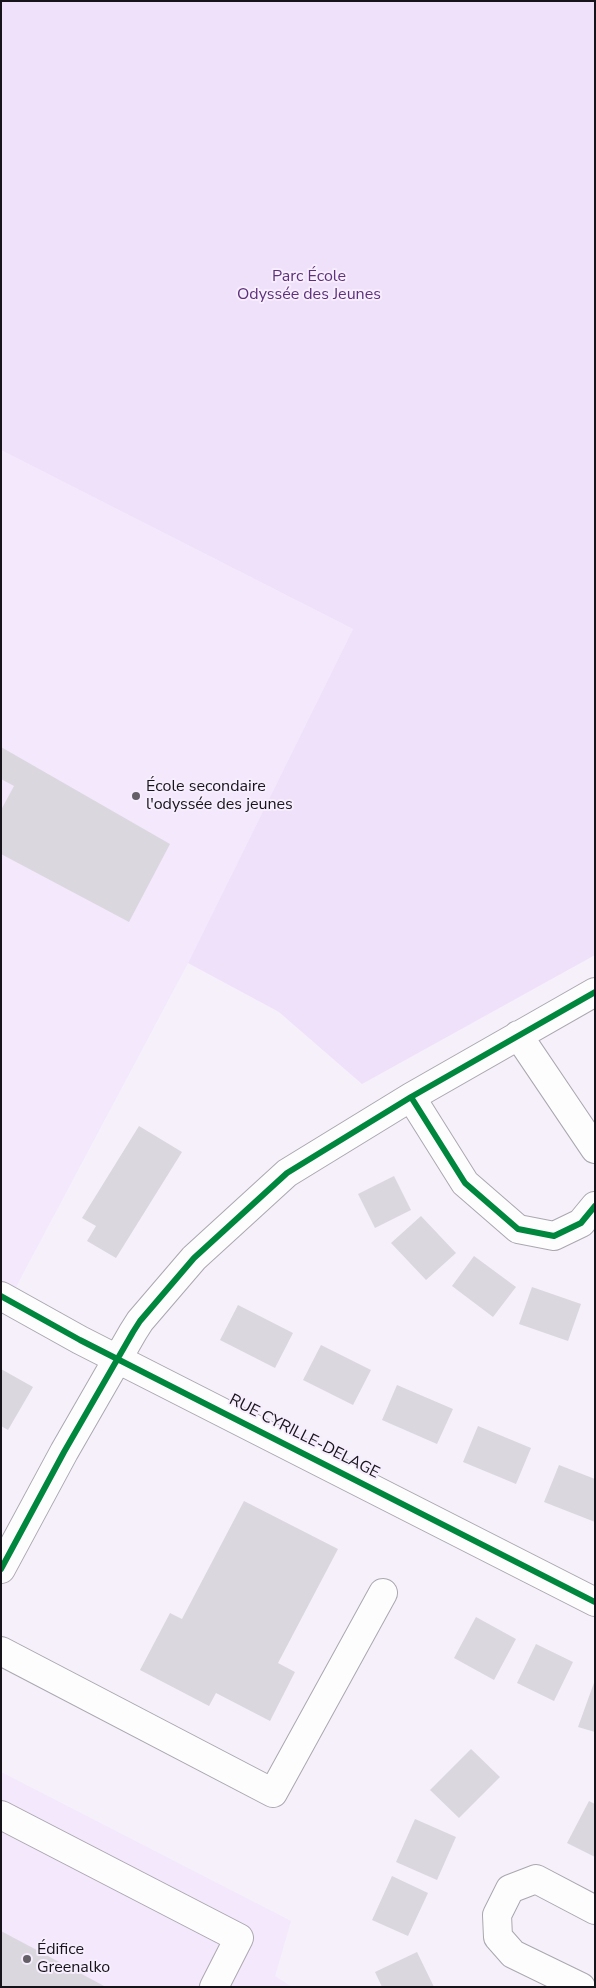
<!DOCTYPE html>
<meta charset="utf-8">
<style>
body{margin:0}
#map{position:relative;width:596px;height:1988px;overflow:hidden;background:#f5f0fa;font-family:"Nunito Sans",sans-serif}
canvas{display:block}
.frame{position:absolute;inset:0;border:2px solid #17131a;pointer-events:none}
</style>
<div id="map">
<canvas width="596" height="1988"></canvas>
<div class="frame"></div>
</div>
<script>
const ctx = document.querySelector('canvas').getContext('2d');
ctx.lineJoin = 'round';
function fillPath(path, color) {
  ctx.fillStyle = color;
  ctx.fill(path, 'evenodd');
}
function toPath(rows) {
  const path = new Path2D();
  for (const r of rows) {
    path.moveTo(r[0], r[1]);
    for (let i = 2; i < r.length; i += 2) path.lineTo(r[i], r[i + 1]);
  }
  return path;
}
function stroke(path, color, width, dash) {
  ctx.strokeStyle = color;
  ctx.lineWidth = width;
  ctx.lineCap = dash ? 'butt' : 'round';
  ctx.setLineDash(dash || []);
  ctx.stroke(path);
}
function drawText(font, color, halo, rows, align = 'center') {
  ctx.font = font + ' "Nunito Sans",sans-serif';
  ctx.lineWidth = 4;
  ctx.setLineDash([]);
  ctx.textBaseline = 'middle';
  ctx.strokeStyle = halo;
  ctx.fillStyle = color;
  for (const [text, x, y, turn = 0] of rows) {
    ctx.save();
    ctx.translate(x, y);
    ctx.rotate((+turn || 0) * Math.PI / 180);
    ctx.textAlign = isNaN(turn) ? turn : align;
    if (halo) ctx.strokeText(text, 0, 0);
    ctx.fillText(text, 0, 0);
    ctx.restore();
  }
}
fillPath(toPath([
 [1,450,353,629,188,963,9,1300,1,1296],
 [1,1772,291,1921,275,1976,292,1987,1,1987]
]), '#f3e8fc');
fillPath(toPath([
 [1,1,595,1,595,955,362,1084,279,1012,188,963,353,629,1,450]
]), '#efe1fa');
fillPath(toPath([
 [1,747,170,844,129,922,1,854,1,810,14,786,1,779],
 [139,1126,182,1152,116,1258,87,1241,96,1226,82,1218],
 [394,1176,411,1210,375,1228,358,1194],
 [421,1216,456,1253,426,1280,391,1243],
 [474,1256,516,1287,493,1317,452,1286],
 [532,1287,581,1304,568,1341,519,1324],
 [238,1305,293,1333,275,1368,220,1340],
 [321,1345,371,1370,353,1405,303,1380],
 [1,1369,33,1387,8,1430,1,1426],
 [397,1385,453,1409,437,1444,382,1420],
 [478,1426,531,1448,516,1484,463,1462],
 [559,1465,595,1479,595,1522,544,1502],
 [244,1501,338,1549,278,1663,295,1672,270,1721,216,1693,209,1706,140,1670,170,1613,182,1619],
 [476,1617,516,1639,494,1680,454,1658],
 [536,1644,573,1662,554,1701,517,1683],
 [595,1680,595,1732,578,1727],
 [471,1749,500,1777,459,1818,430,1790],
 [589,1801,595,1804,595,1857,567,1843],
 [415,1819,456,1837,437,1880,396,1862],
 [392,1876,428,1893,408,1936,372,1920],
 [1,1931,106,1987,1,1987],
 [417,1952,434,1987,382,1987,375,1972]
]), '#dbd7df');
const minor = toPath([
 [518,1035,595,1149],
 [411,1097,465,1183,518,1229,554,1236,581,1223,595,1206],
 [1,1296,80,1340,595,1602],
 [1,1569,64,1452,133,1332,140,1321,194,1258,287,1173,411,1097,595,992],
 [1,1651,273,1793,383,1593],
 [1,1815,239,1938,214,1987],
 [581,1987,513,1954,498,1937,497,1915,510,1889,536,1879,595,1910]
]);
stroke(minor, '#aba7af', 30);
stroke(minor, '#fefdfe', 28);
stroke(toPath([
 [411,1097,465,1183,518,1229,554,1236,581,1223,595,1206],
 [1,1296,80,1340,595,1602],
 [1,1569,64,1452,133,1332,140,1321,194,1258,287,1173,411,1097,595,992]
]), '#00873e', 6);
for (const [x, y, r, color] of [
 [136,796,5,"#656068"],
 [27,1959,5,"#656068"]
]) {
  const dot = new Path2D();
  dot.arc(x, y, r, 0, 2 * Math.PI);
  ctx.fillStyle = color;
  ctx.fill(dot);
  stroke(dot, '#f6edfd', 2);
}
drawText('16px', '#5f307b', '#f6edfd', [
 ["Parc École",309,277],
 ["Odyssée des Jeunes",309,295]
]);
drawText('16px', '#17131a', '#f6edfd', [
 ["École secondaire",146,787],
 ["l'odyssée des jeunes",146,805],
 ["Édifice",37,1950],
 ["Greenalko",37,1968]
], 'left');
drawText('16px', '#17131a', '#f6edfd', [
 ["RUE CYRILLE-DELAGE",304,1437,27]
]);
</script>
